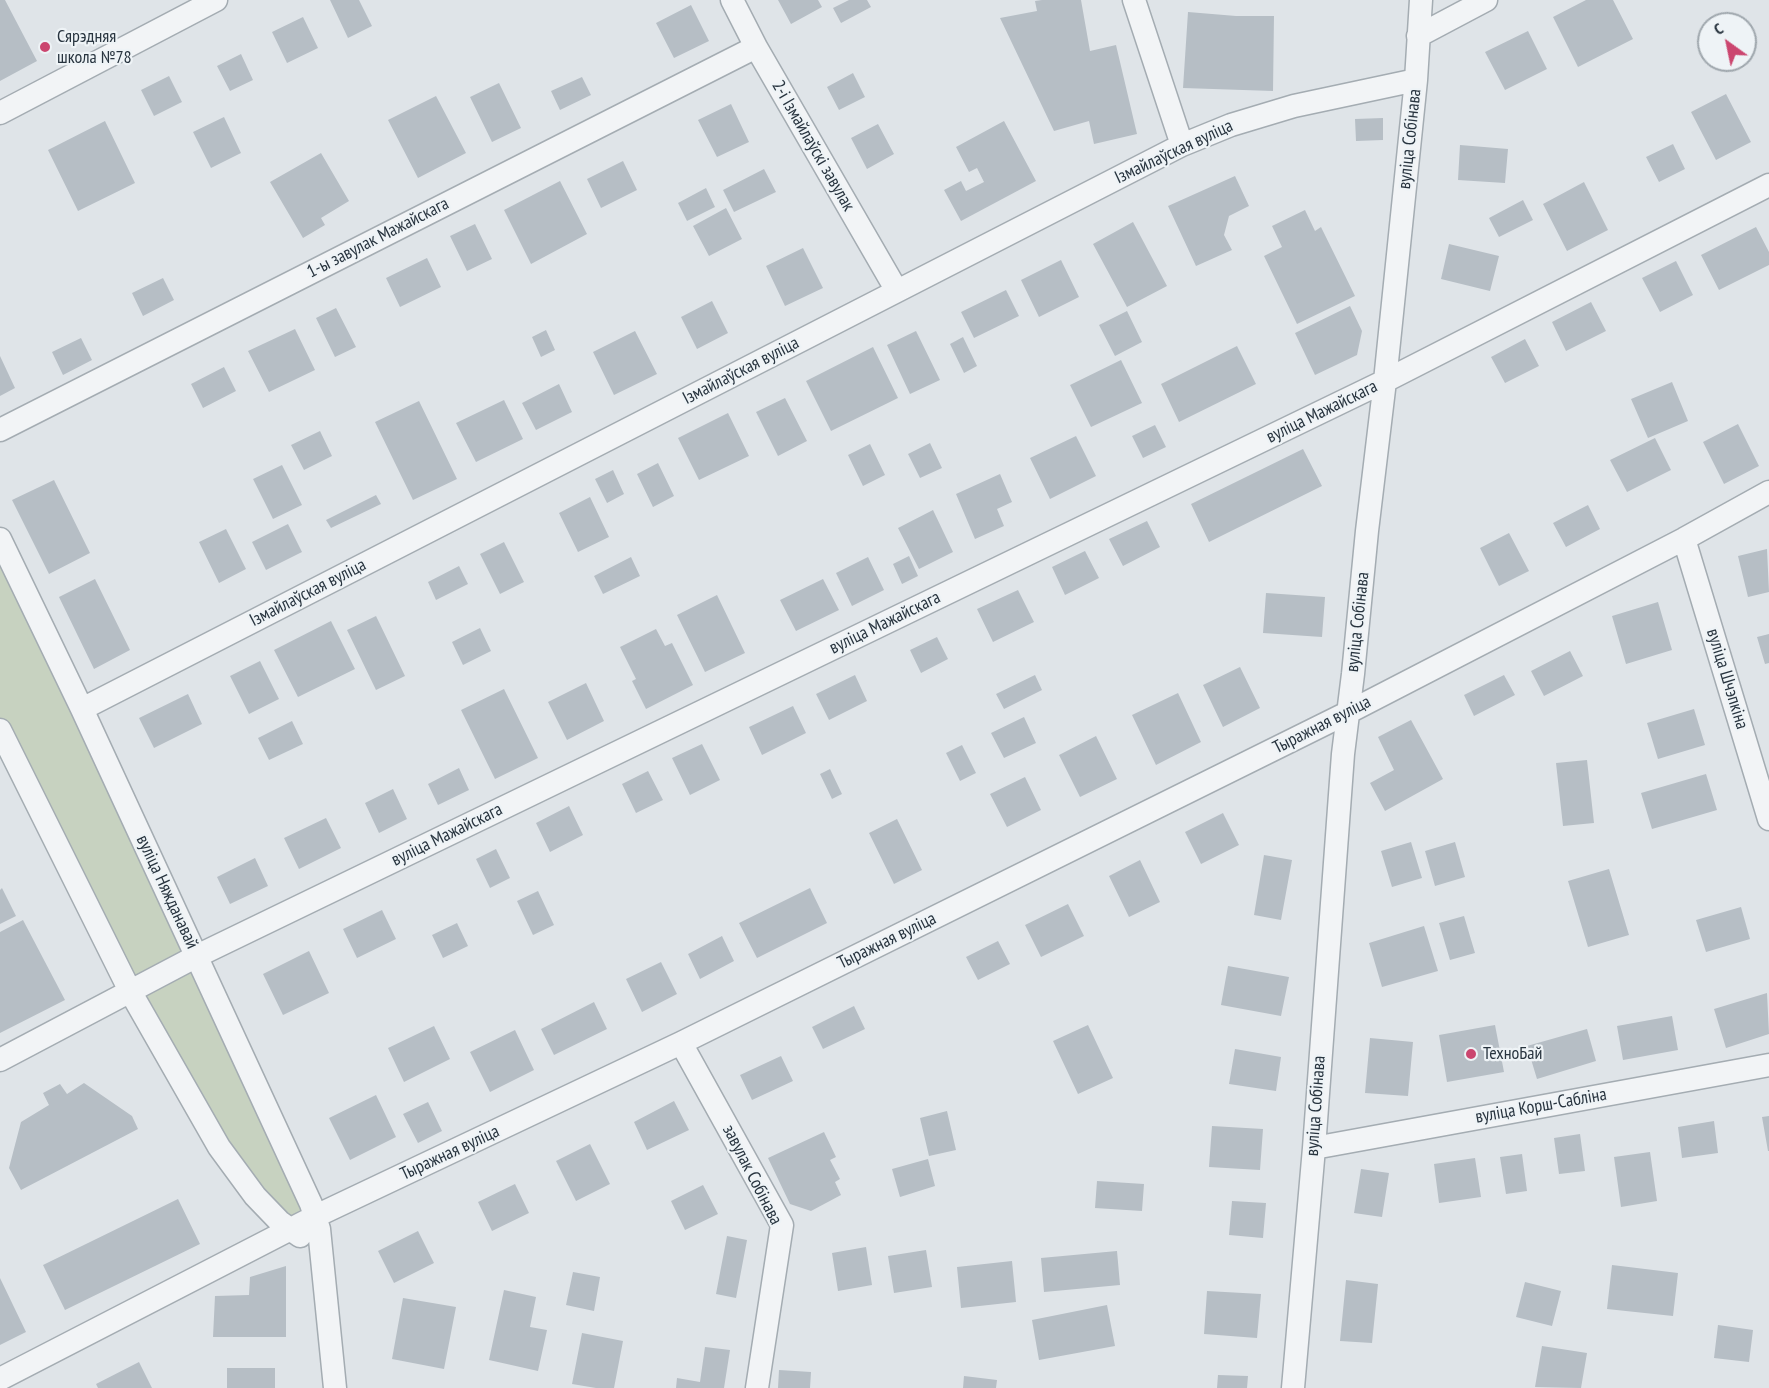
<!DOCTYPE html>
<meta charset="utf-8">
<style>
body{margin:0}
#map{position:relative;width:1769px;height:1388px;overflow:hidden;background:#dfe4e8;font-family:"PT Sans Narrow",sans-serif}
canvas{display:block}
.north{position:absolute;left:1697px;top:12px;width:60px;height:60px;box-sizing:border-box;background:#eef3f6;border:2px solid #9fa7ad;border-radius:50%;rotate:327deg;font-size:16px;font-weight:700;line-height:24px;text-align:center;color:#28343f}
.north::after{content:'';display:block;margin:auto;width:21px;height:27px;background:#cb466f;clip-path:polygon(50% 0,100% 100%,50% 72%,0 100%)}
</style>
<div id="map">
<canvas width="1769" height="1388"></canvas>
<div class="north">С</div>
</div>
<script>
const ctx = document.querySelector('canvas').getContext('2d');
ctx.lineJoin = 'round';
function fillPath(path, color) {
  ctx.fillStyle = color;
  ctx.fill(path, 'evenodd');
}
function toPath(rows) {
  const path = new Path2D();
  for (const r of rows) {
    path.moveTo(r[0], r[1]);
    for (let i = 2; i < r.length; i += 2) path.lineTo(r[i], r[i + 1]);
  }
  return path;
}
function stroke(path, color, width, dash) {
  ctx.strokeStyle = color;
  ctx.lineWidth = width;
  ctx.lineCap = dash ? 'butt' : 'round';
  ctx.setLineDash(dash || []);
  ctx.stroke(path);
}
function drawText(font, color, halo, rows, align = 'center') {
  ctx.font = font + ' "PT Sans Narrow",sans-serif';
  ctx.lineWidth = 4.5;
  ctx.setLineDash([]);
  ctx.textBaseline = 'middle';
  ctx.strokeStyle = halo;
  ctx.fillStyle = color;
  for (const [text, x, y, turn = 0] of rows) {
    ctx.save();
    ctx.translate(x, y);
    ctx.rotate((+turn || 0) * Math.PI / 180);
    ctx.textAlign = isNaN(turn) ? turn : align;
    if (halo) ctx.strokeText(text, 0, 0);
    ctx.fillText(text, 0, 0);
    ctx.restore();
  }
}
fillPath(toPath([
 [0,539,311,1204,280,1222,255,1196,0,730]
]), '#c7d2c0');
fillPath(toPath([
 [0,0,5,0,37,61,0,81],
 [330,0,359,0,372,26,348,38],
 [778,0,818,0,822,7,791,24],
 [849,0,867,0,871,7,841,23,833,8],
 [1042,0,1081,0,1090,51,1116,45,1137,134,1094,144,1089,121,1054,131,1000,18,1037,11,1035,1],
 [1586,0,1613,0,1633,39,1578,67,1553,17],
 [691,5,709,41,674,58,656,23],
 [1188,12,1236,16,1274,16,1273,91,1183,88],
 [303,17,318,48,287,63,272,32],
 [1528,31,1547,69,1505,90,1485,52],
 [241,54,253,80,230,91,217,66],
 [853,73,865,97,839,110,827,87],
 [169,76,182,102,154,116,141,90],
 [582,77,591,95,560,110,551,91],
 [499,83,521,128,492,142,470,97],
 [1726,94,1751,142,1716,160,1691,112],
 [436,96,466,153,418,178,388,120],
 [731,104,749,142,717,157,698,120],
 [224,117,241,153,211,168,193,132],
 [1383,118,1383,140,1356,141,1355,119],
 [105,121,135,183,78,211,48,150],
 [1004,121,1036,181,961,221,944,190,961,181,966,191,984,182,977,168,969,172,956,147],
 [878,124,894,154,867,169,851,138],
 [1673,144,1685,169,1659,182,1646,157],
 [1460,145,1508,149,1505,183,1458,180],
 [321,153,349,201,321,218,325,225,303,238,270,182],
 [623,161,637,190,601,208,587,179],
 [764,169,776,192,734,212,723,190],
 [1235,176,1249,206,1229,216,1224,235,1232,250,1196,266,1168,206],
 [560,181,587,234,531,264,504,210],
 [1584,182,1608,230,1567,251,1543,204],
 [706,188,715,207,687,221,678,203],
 [1523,200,1533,220,1499,237,1489,218],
 [726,208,742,239,709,256,693,226],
 [1305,210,1315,231,1321,227,1355,296,1297,324,1264,256,1282,247,1272,226],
 [1133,222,1167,286,1127,307,1093,244],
 [475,224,492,259,467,271,450,236],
 [1756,227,1769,252,1769,265,1719,290,1701,255],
 [1449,244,1499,256,1490,291,1441,279],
 [803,248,823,288,785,306,766,266],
 [427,258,441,287,400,307,386,278],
 [1061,260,1079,297,1039,317,1021,280],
 [1676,261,1693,295,1660,312,1642,278],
 [163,278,174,300,143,316,132,293],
 [1006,290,1019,316,974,338,961,312],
 [712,301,728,333,697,349,681,317],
 [1591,302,1606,331,1566,351,1552,322],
 [1350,306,1362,331,1357,355,1315,375,1295,333],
 [336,308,356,347,335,357,316,318],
 [1127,311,1142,342,1115,356,1099,325],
 [295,329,315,370,269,392,248,351],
 [546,330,555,350,541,357,532,337],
 [635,331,657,374,614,395,593,352],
 [916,331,940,380,910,394,887,345],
 [963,337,977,366,964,373,950,344],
 [81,338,92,360,63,375,52,352],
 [1525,339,1539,366,1505,383,1491,357],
 [1237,346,1256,384,1179,422,1161,384],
 [873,347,898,398,831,431,806,381],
 [0,356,15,388,0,396],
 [1121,360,1142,403,1091,427,1070,385],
 [224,367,236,391,203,408,191,384],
 [1672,382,1688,421,1648,438,1631,399],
 [559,384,572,412,536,430,522,403],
 [785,398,807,441,778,456,756,412],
 [504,400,523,439,476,462,456,423],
 [419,401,457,479,413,500,375,422],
 [728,413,749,456,699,480,678,438],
 [1738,424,1759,466,1724,484,1703,442],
 [1155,425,1166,447,1143,458,1132,436],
 [320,431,332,456,304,470,291,445],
 [1076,436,1096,476,1050,499,1030,458],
 [1655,438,1671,470,1627,492,1610,460],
 [930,443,942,468,920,478,908,454],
 [870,444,885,475,863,486,848,455],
 [1303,449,1322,486,1209,542,1191,504],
 [658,463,674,496,653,507,637,474],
 [282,465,302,505,273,519,253,479],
 [613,470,624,494,607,503,595,479],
 [1000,474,1012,502,997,509,1004,526,975,539,956,494],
 [54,480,90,553,49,574,12,500],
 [376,495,381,504,331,528,326,520],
 [590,497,609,537,578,552,559,513],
 [1588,505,1600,529,1566,547,1553,523],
 [933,510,953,552,919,569,898,528],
 [1147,521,1160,547,1123,566,1109,539],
 [288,524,302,552,266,570,252,542],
 [226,529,246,569,219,583,199,542],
 [1509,533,1529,571,1499,586,1480,548],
 [504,542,524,582,500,594,480,554],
 [1767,549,1769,592,1748,597,1738,556],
 [1085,551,1099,578,1065,595,1052,567],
 [909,556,918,576,902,584,893,564],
 [631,557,640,576,603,594,594,576],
 [868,557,884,590,852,606,836,573],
 [459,566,468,584,436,600,428,582],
 [95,579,130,650,94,669,59,597],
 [823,579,839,610,796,631,780,600],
 [1018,590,1034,622,993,642,977,609],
 [1266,593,1325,597,1322,637,1263,633],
 [717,595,745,653,705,672,677,615],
 [1658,602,1672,650,1626,664,1612,616],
 [376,616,405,676,376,690,347,630],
 [331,621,355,669,298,697,274,650],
 [480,628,491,651,463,665,452,642],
 [656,629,665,646,672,643,693,685,646,709,632,681,636,679,620,647],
 [1769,634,1769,663,1765,664,1757,637],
 [937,637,948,659,921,673,910,650],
 [1570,651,1583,676,1544,696,1531,671],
 [260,661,279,699,249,714,230,676],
 [1240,667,1260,708,1223,727,1203,685],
 [855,675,867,701,829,720,816,694],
 [1035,675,1042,690,1004,709,996,694],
 [1504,675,1515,695,1474,716,1464,695],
 [586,683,604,721,567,740,548,702],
 [504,689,538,758,495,779,461,710],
 [1178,693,1201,742,1156,765,1132,715],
 [188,694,202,724,154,748,139,718],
 [793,706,806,733,762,755,749,727],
 [1694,709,1705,745,1658,759,1647,723],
 [1024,717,1036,743,1004,758,991,733],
 [1411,720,1443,779,1385,811,1370,783,1394,770,1378,737],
 [292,721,303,744,269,760,258,738],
 [1096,736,1117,779,1080,797,1059,755],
 [702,744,720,780,690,795,672,758],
 [962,745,976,773,960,781,946,753],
 [1587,760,1594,823,1563,826,1556,763],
 [459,768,469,790,438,805,428,784],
 [830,769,842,794,832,799,820,774],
 [648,771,663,800,636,813,622,784],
 [1706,774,1717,810,1652,829,1641,793],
 [1025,777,1041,810,1007,827,990,794],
 [393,789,407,819,379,833,365,803],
 [569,806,583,835,550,852,536,823],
 [1223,813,1239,845,1201,864,1185,832],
 [326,818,341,848,299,869,284,838],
 [897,819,922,870,894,884,869,833],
 [1411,842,1422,878,1392,887,1381,851],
 [1455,842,1465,877,1435,886,1425,851],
 [496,849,510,878,490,888,476,859],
 [1264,855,1292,860,1281,920,1254,915],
 [255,858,268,886,230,904,217,877],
 [1140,860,1160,902,1129,917,1109,876],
 [1609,869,1629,935,1588,947,1568,881],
 [2,888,16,916,0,924,0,890],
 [810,888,827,923,757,958,739,923],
 [538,891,554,925,533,935,517,901],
 [1068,904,1084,936,1041,957,1025,925],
 [1741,907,1750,939,1706,952,1696,920],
 [382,910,396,939,357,958,343,929],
 [1464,916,1475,953,1450,960,1439,923],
 [23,920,65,1000,0,1033,0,932],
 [457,923,468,946,443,958,432,935],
 [1424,926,1438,971,1382,987,1369,943],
 [722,936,734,961,700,979,688,954],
 [998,941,1010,964,978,980,966,957],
 [309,951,329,993,283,1015,263,974],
 [661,962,677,994,642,1012,626,979],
 [1228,966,1289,977,1281,1016,1221,1005],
 [1767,993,1769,1034,1726,1048,1714,1009],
 [594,1002,607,1029,554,1055,541,1029],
 [854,1006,865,1029,823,1049,812,1027],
 [1672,1016,1678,1050,1623,1060,1617,1026],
 [1088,1025,1113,1078,1078,1094,1053,1041],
 [1495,1025,1504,1072,1447,1082,1439,1035],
 [434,1026,450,1059,404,1082,388,1048],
 [1587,1029,1596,1061,1537,1079,1527,1046],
 [515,1030,534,1070,490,1092,470,1052],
 [1370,1038,1413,1042,1408,1096,1365,1093],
 [1235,1049,1281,1057,1276,1091,1229,1084],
 [781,1056,793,1081,752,1100,740,1075],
 [84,1083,132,1116,138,1129,21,1190,9,1168,21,1122,49,1105,43,1093,60,1084,67,1094],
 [376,1095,396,1137,350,1160,329,1118],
 [674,1101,689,1130,647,1150,634,1122],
 [428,1102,442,1131,418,1143,403,1114],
 [947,1111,956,1150,929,1156,920,1118],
 [1769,1116,1769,1151,1768,1151,1762,1117],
 [1714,1121,1718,1153,1682,1158,1678,1127],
 [1212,1126,1263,1129,1260,1170,1209,1167],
 [824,1132,836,1157,830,1160,840,1179,835,1182,841,1195,811,1211,790,1204,768,1158],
 [1580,1134,1585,1171,1559,1174,1554,1138],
 [590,1144,610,1184,576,1201,556,1161],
 [1650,1152,1657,1201,1621,1207,1614,1157],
 [1522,1154,1527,1191,1506,1194,1500,1157],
 [1475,1158,1481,1197,1439,1203,1434,1164],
 [928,1159,935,1186,900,1197,892,1169],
 [1361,1169,1389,1173,1382,1217,1354,1213],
 [1097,1181,1144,1184,1142,1211,1095,1208],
 [515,1184,529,1213,492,1231,478,1202],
 [703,1185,718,1214,685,1230,671,1201],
 [178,1199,200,1244,65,1310,43,1265],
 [1232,1201,1266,1203,1263,1238,1229,1235],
 [418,1231,434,1263,394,1283,378,1251],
 [727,1236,747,1240,736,1298,716,1294],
 [866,1247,872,1285,838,1291,832,1253],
 [926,1250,932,1287,894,1293,888,1256],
 [1117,1251,1120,1285,1044,1292,1041,1258],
 [1012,1261,1016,1302,961,1308,957,1267],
 [1612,1265,1678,1273,1673,1316,1607,1309],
 [286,1266,286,1337,213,1337,215,1296,249,1295,250,1277],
 [573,1272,600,1277,594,1311,566,1305],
 [0,1278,26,1332,0,1345],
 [1346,1280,1378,1284,1372,1343,1340,1341],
 [1525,1282,1561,1291,1552,1326,1516,1317],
 [504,1290,536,1297,530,1327,547,1330,538,1371,489,1360],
 [1207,1291,1261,1294,1257,1338,1204,1334],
 [403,1298,456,1307,444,1369,392,1359],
 [1107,1305,1115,1346,1039,1360,1032,1320],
 [1718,1325,1753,1330,1749,1362,1714,1358],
 [582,1333,623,1341,614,1388,596,1388,572,1384],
 [1542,1346,1587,1353,1581,1388,1535,1387],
 [705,1347,730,1350,724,1388,676,1388,677,1378,700,1382],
 [139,1362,152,1388,98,1388,96,1384],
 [227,1368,275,1368,275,1388,227,1388],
 [779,1370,811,1372,810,1388,778,1388],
 [1218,1375,1248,1376,1247,1388,1217,1388],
 [964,1376,997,1380,996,1388,963,1388]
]), '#b6bec5');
const street = toPath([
 [732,0,756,47,897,291],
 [1134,0,1182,145],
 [1418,36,1486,0],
 [0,113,216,0],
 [0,430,756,47],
 [0,539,82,709,311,1204,319,1229,335,1388],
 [1684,539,1769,819],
 [82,709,1182,145,1231,125,1294,106,1416,80],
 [0,730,130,991,219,1147,255,1196,280,1222,300,1236],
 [681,1043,782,1225,757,1388],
 [0,1060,197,956,1385,381,1769,185],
 [1314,1148,1769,1065],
 [0,1379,316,1216,681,1043,1347,713,1684,539,1769,492],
 [1293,1388,1314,1148,1343,754,1353,674,1367,531,1385,381,1416,80,1421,0]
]);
stroke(street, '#a4acb2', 25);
stroke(street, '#f2f4f6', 22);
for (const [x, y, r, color] of [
 [45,47,6,"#cb466f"],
 [1471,1054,6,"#cb466f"]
]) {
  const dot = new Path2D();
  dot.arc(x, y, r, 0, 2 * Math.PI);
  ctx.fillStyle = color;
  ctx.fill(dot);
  stroke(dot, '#eef3f6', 2);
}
drawText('18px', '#28343f', '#eef3f6', [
 ["Сярэдняя",57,37],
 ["школа №78",57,58],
 ["ТехноБай",1483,1054]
], 'left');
drawText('18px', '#28343f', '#eef3f6', [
 ["вуліца Собінава",1410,139,-84],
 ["2-і Ізмайлаўскі завулак",813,146,60],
 ["Ізмайлаўская вуліца",1174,152,-25],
 ["1-ы завулак Мажайскага",378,238,-27],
 ["Ізмайлаўская вуліца",741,371,-27],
 ["вуліца Мажайскага",1322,412,-26],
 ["Ізмайлаўская вуліца",308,593,-27],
 ["вуліца Собінава",1358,622,-84],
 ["вуліца Мажайскага",885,623,-26],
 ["вуліца Шчэпкіна",1727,679,73],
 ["Тыражная вуліца",1322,725,-27],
 ["вуліца Мажайскага",447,835,-26],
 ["вуліца Няжданавай",167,892,65],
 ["Тыражная вуліца",887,941,-26],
 ["вуліца Собінава",1316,1106,-86],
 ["вуліца Корш-Сабліна",1541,1106,-10],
 ["Тыражная вуліца",450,1153,-25],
 ["завулак Собінава",752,1175,63]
]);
</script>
